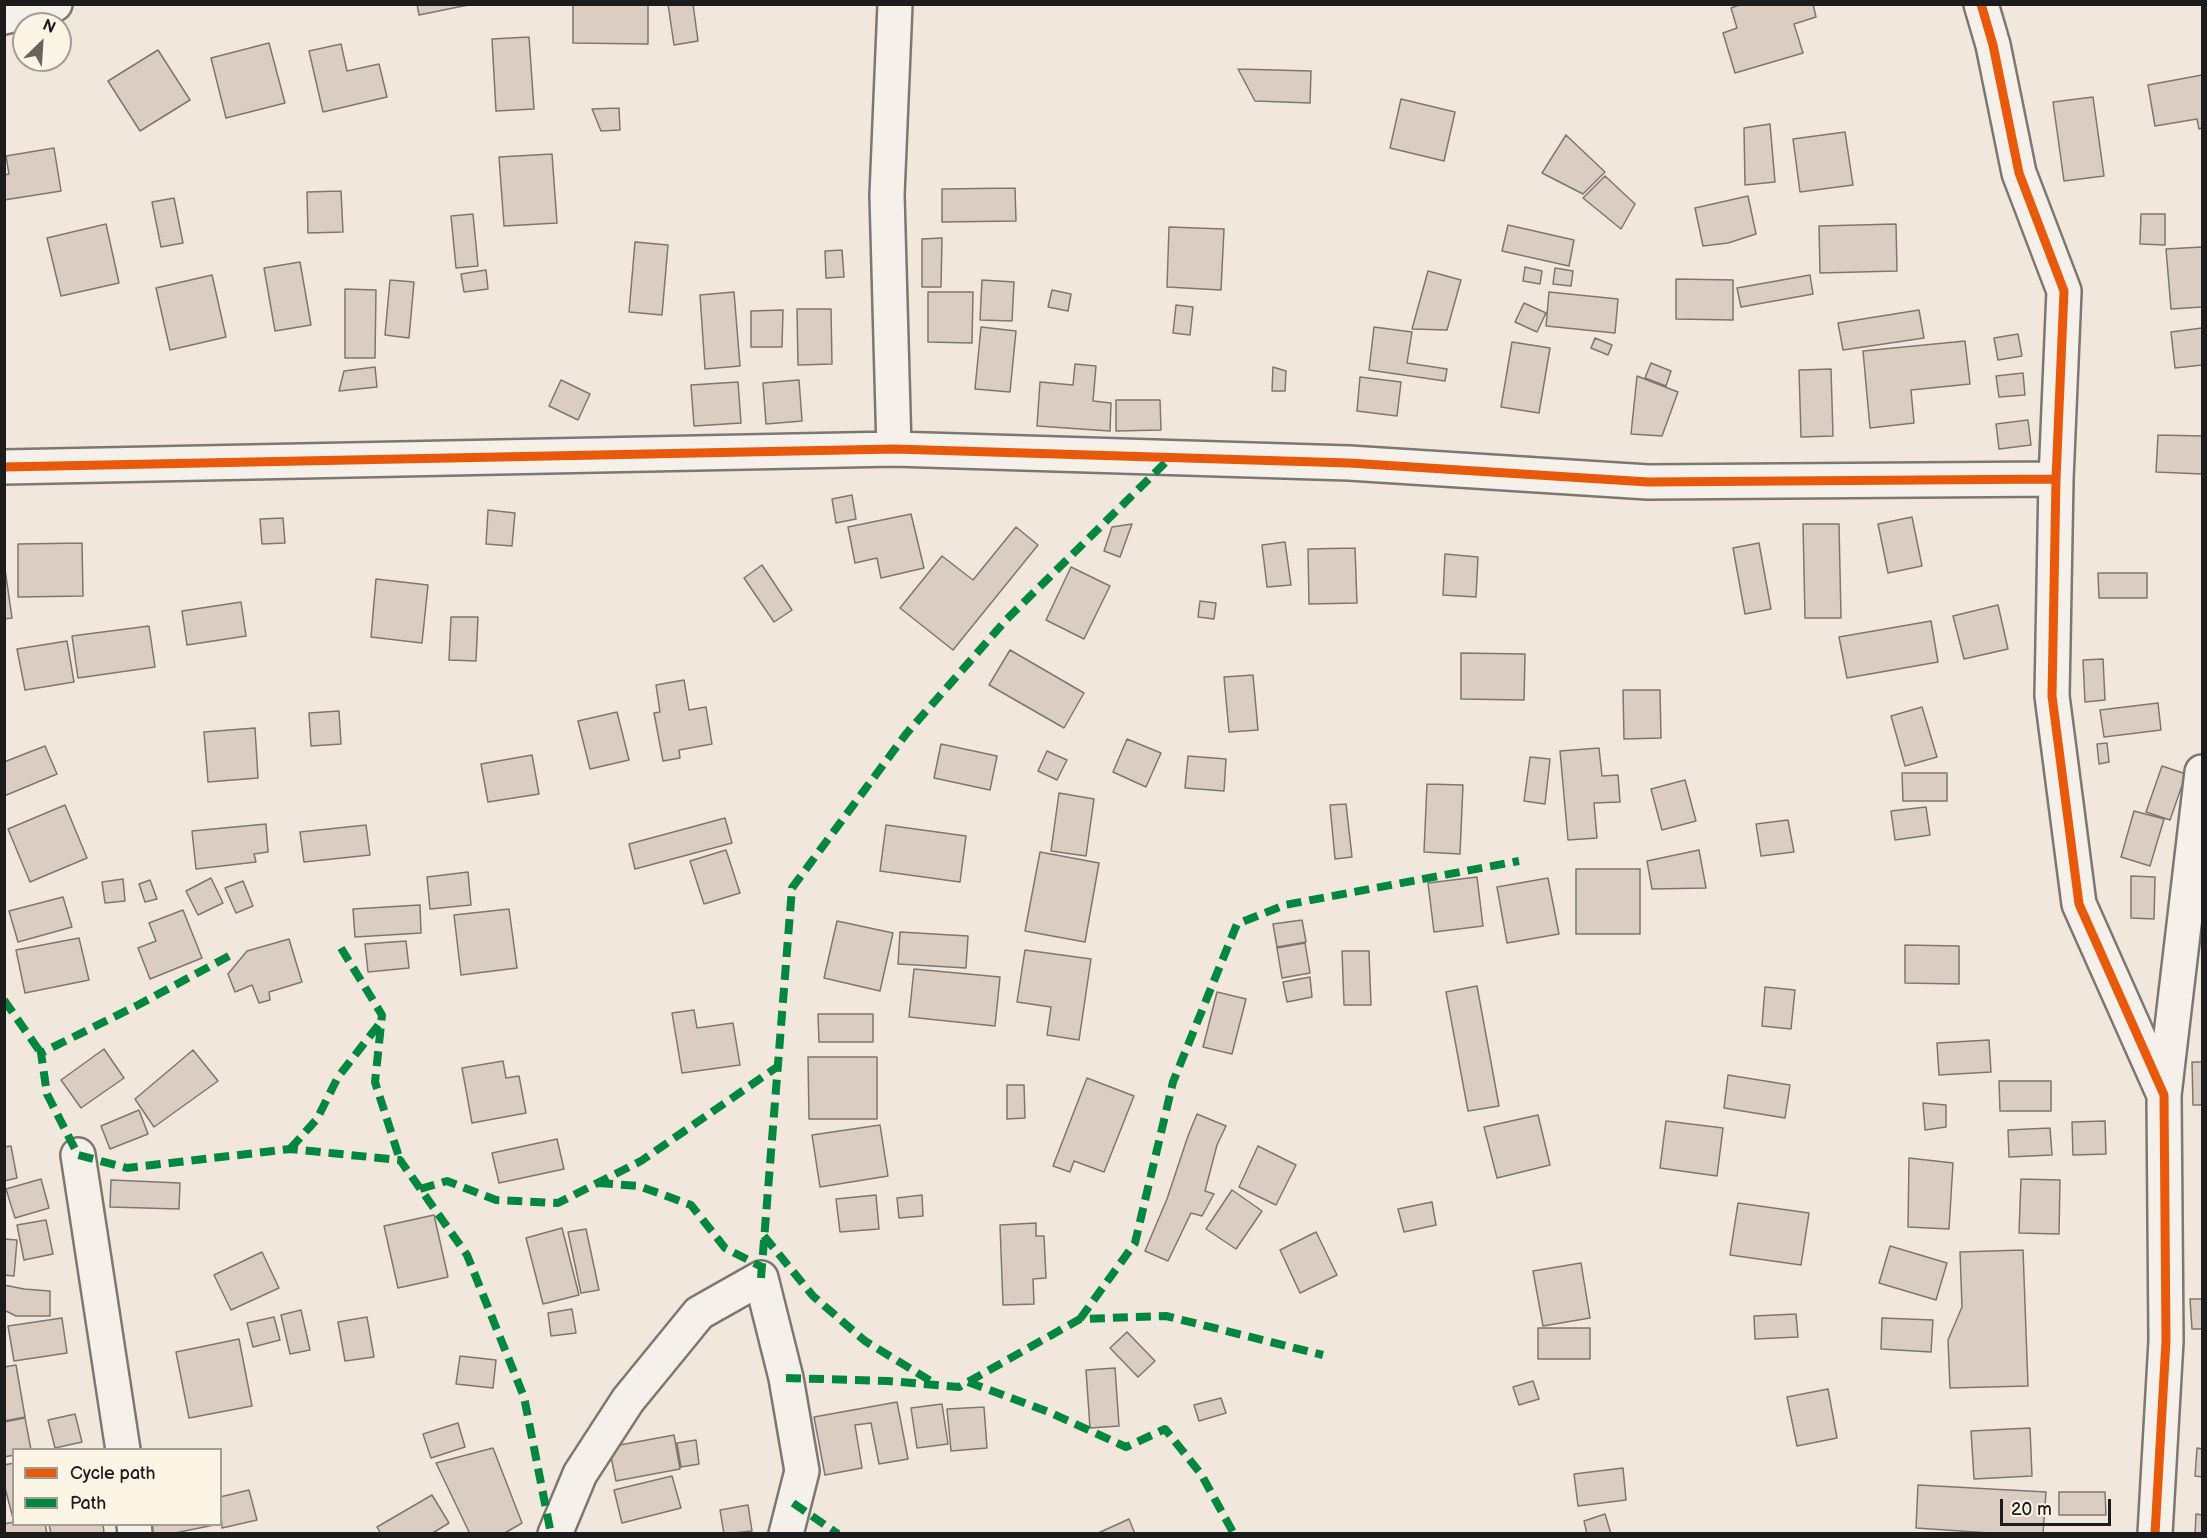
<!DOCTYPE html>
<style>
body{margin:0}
#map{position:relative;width:2207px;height:1538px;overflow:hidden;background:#f2e7dc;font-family:"Balsamiq Sans",sans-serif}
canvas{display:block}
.frame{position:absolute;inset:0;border:6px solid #1c1c1c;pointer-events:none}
.legend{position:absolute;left:12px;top:1448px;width:210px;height:78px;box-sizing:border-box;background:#fcf5e5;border:2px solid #a29e95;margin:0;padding:8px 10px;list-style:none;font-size:18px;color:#1c1c1c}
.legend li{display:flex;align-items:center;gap:12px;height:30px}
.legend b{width:30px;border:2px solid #a29e95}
.north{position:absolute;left:12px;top:12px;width:60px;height:60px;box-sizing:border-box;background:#fcf5e5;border:2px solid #a29e95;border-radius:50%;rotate:25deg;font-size:16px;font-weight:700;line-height:24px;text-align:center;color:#1c1c1c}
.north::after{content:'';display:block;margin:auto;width:21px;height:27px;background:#67635f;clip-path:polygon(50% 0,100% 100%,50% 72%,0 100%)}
.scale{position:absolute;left:2000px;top:1499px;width:111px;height:27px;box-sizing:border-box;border:3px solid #1c1c1c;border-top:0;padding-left:8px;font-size:18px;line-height:21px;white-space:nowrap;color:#1c1c1c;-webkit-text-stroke:4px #fcf5e5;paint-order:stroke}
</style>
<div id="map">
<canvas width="2207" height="1538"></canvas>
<div class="frame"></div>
<ul class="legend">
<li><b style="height:8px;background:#e8590c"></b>Cycle path</li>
<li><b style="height:8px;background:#00873e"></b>Path</li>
</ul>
<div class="north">N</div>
<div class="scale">20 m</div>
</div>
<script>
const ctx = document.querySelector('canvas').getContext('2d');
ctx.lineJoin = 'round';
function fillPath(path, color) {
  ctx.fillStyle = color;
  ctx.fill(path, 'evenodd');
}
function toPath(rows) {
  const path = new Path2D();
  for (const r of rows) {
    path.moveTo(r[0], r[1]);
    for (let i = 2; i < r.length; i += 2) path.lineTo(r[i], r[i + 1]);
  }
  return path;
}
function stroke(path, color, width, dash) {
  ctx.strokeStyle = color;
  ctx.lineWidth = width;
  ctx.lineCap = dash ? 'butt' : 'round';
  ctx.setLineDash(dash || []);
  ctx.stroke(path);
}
const building = toPath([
 [417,4,473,4,419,15,417,4],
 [573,4,648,4,648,44,573,43,573,4],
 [668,4,693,4,698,41,674,45,668,4],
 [1742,4,1813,4,1816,17,1794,24,1803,53,1735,73,1723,33,1737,28,1731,8,1742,4],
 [529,37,534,109,496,111,492,39,529,37],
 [269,43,285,103,226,118,211,58,269,43],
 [341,44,347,71,379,64,387,97,323,112,309,51,341,44],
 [158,50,190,100,140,131,108,81,158,50],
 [1238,69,1311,71,1310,103,1255,101,1238,69],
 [2202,75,2202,128,2199,129,2197,119,2155,126,2148,85,2202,75],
 [2093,97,2104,176,2064,181,2053,102,2093,97],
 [1401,99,1455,112,1444,161,1390,148,1401,99],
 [619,108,620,130,601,131,592,109,619,108],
 [1770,124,1775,182,1745,185,1744,128,1770,124],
 [1845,132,1853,185,1800,192,1793,139,1845,132],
 [1566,135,1605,172,1583,194,1542,173,1566,135],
 [54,148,61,191,4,200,4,175,9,174,6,156,54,148],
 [552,154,557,223,504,226,499,157,552,154],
 [1605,176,1635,204,1621,229,1583,198,1605,176],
 [1015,188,1016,221,942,222,942,189,1015,188],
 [341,191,343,232,308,233,307,192,341,191],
 [1748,196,1756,234,1728,243,1703,246,1695,208,1748,196],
 [174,198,183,243,161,247,152,202,174,198],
 [473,214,478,266,456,268,451,216,473,214],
 [2141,214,2165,214,2165,245,2140,244,2141,214],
 [106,224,119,283,61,296,47,238,106,224],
 [1896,224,1897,271,1820,273,1819,226,1896,224],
 [1508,225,1574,240,1569,266,1502,251,1508,225],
 [1169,227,1224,229,1221,290,1167,287,1169,227],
 [942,238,941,287,922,287,922,239,942,238],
 [635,242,668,245,662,315,629,312,635,242],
 [2202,247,2202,307,2171,309,2166,249,2202,247],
 [842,250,844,277,826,278,825,251,842,250],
 [300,262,311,325,275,331,264,268,300,262],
 [1525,267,1542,271,1540,284,1523,281,1525,267],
 [1555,268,1573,271,1571,286,1553,284,1555,268],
 [486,270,488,289,464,292,461,274,486,270],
 [1428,271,1461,280,1447,330,1412,329,1428,271],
 [212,275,226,337,170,350,156,288,212,275],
 [1810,275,1813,294,1741,307,1737,288,1810,275],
 [1676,279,1733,280,1733,320,1676,319,1676,279],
 [390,280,414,282,409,338,385,335,390,280],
 [982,280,1014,282,1012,321,980,320,982,280],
 [345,289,376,290,375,358,345,358,345,289],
 [1052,290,1071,294,1068,311,1048,307,1052,290],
 [734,292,740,366,705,369,700,295,734,292],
 [928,292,973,292,972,343,928,342,928,292],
 [1549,292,1618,299,1615,333,1546,326,1549,292],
 [1524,303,1546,313,1537,332,1515,322,1524,303],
 [1176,305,1193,307,1190,335,1173,333,1176,305],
 [797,309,831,309,832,364,798,365,797,309],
 [783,310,782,347,751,347,751,311,783,310],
 [1919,310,1924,338,1843,350,1838,323,1919,310],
 [981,327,1016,331,1010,392,975,389,981,327],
 [1374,327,1412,332,1407,363,1447,369,1445,381,1369,370,1374,327],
 [2202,328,2202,365,2175,368,2171,332,2202,328],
 [2018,334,2022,356,1998,360,1994,338,2018,334],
 [1595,338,1612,345,1608,355,1591,348,1595,338],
 [1965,341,1970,384,1911,390,1914,423,1870,428,1863,351,1965,341],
 [1512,342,1550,348,1539,413,1501,407,1512,342],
 [1651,363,1671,371,1666,386,1645,378,1651,363],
 [1075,364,1096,366,1093,401,1111,403,1110,431,1037,426,1040,382,1073,385,1075,364],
 [375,367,377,387,339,391,344,371,375,367],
 [1273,367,1286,371,1285,391,1272,391,1273,367],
 [1831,369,1833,436,1801,437,1799,370,1831,369],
 [2023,373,2025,395,1999,397,1996,376,2023,373],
 [1637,376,1678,392,1662,436,1631,434,1637,376],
 [1360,377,1401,382,1397,416,1357,411,1360,377],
 [561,380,590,394,578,420,549,406,561,380],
 [799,380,802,421,766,424,763,383,799,380],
 [738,382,741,423,694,426,691,385,738,382],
 [1116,400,1160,400,1161,430,1116,431,1116,400],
 [2028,420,2031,445,1999,449,1996,424,2028,420],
 [2158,435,2202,436,2202,474,2156,472,2158,435],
 [852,495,856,519,836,523,832,499,852,495],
 [488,510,515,513,512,546,486,544,488,510],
 [911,514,924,568,881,578,877,558,855,563,848,527,911,514],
 [1912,517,1922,566,1888,573,1878,524,1912,517],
 [283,518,285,543,262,544,260,519,283,518],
 [1132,524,1120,557,1104,551,1112,527,1132,524],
 [1803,524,1839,524,1841,618,1805,618,1803,524],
 [1016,527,1038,545,953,650,900,608,942,556,973,580,1016,527],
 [1285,542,1291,585,1267,587,1262,545,1285,542],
 [82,543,83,596,18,597,18,544,82,543],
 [1759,543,1771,609,1745,614,1733,548,1759,543],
 [1355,548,1357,603,1309,604,1308,549,1355,548],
 [1445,554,1478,557,1476,597,1443,595,1445,554],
 [4,562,12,618,4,619,4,562],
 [762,565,792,610,774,622,744,578,762,565],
 [1071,567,1110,586,1084,639,1046,620,1071,567],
 [2098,573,2147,573,2147,598,2099,598,2098,573],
 [376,579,428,585,422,643,371,637,376,579],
 [1200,601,1216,603,1214,619,1198,617,1200,601],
 [241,602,246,636,187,645,182,611,241,602],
 [1998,605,2008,649,1964,659,1953,616,1998,605],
 [451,617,478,617,476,661,449,660,451,617],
 [1931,621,1938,662,1847,678,1839,637,1931,621],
 [149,626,155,667,78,678,72,636,149,626],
 [67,641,74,682,25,690,17,649,67,641],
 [1010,650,1084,693,1064,728,989,685,1010,650],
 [1461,653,1525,654,1524,700,1461,699,1461,653],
 [2103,659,2105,700,2085,702,2083,660,2103,659],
 [1253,675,1258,730,1229,732,1224,677,1253,675],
 [684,680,689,710,706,707,712,744,679,750,680,758,663,761,654,713,660,712,656,685,684,680],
 [1623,690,1660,690,1661,738,1624,739,1623,690],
 [2158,703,2161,730,2104,737,2100,710,2158,703],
 [1922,707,1937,757,1905,766,1891,716,1922,707],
 [339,711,341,744,311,746,309,713,339,711],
 [617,712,629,760,590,769,578,721,617,712],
 [255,728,258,778,208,782,204,732,255,728],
 [1127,739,1161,753,1146,787,1113,772,1127,739],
 [2107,743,2109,762,2099,764,2097,744,2107,743],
 [941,744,997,756,990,790,934,778,941,744],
 [45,746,57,774,4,796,4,762,45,746],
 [1599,748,1602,776,1618,775,1620,802,1594,803,1597,838,1568,840,1560,751,1599,748],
 [1047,751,1067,760,1057,780,1038,771,1047,751],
 [532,755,539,794,488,802,481,764,532,755],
 [1188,756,1226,759,1224,791,1185,788,1188,756],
 [1530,757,1550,759,1545,804,1524,801,1530,757],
 [2162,766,2186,774,2170,820,2146,812,2162,766],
 [1902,773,1947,773,1947,801,1903,801,1902,773],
 [1685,780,1696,821,1662,830,1651,789,1685,780],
 [1427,784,1463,785,1460,854,1424,852,1427,784],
 [1059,793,1094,799,1086,856,1051,851,1059,793],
 [1346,804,1352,857,1335,859,1330,805,1346,804],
 [65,805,87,858,30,882,8,829,65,805],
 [1926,807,1930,835,1895,840,1891,811,1926,807],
 [2134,811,2164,819,2150,866,2121,857,2134,811],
 [725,818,732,843,635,869,629,844,725,818],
 [1788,820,1794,852,1761,856,1756,824,1788,820],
 [266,824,268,852,254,854,256,862,196,869,192,831,266,824],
 [366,825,370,855,304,862,300,832,366,825],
 [886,825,966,836,960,882,880,871,886,825],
 [726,850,740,893,704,904,690,861,726,850],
 [1699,850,1706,888,1652,889,1647,861,1699,850],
 [1040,852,1099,863,1085,942,1025,931,1040,852],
 [1576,869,1640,869,1640,934,1576,934,1576,869],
 [468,872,471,905,430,909,427,877,468,872],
 [2131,876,2155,877,2154,919,2131,918,2131,876],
 [1477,877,1483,926,1434,932,1428,883,1477,877],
 [211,878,223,903,198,915,186,891,211,878],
 [1548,878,1559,934,1507,943,1497,887,1548,878],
 [123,879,125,901,105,903,102,882,123,879],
 [150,880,157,899,145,902,139,884,150,880],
 [243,881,253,906,236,913,225,888,243,881],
 [63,897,72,927,18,942,9,911,63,897],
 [420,905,421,933,355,937,353,909,420,905],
 [509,909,517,968,461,975,454,915,509,909],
 [183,910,202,958,150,979,138,948,156,941,149,923,183,910],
 [1302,920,1306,942,1277,947,1273,924,1302,920],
 [837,921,893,933,880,991,824,978,837,921],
 [900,932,968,936,966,968,898,964,900,932],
 [79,938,89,980,25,993,16,950,79,938],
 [289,939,302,982,269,992,270,1000,259,1003,252,985,235,992,228,974,247,951,289,939],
 [406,941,409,968,368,972,365,944,406,941],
 [1305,943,1310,973,1282,978,1277,948,1305,943],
 [1905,945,1959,946,1959,984,1905,983,1905,945],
 [1025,950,1091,959,1079,1040,1047,1035,1051,1007,1017,1002,1025,950],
 [1342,951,1369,951,1371,1005,1344,1005,1342,951],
 [914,969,1000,977,995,1026,909,1017,914,969],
 [1310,977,1312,997,1287,1002,1283,982,1310,977],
 [1477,986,1499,1106,1468,1111,1446,992,1477,986],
 [1765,987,1795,990,1791,1029,1762,1026,1765,987],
 [1217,992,1246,999,1232,1054,1203,1047,1217,992],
 [694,1010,697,1028,733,1023,740,1065,682,1073,672,1013,694,1010],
 [818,1014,873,1014,873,1042,819,1042,818,1014],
 [1989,1040,1991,1072,1939,1075,1937,1043,1989,1040],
 [104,1049,124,1078,81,1108,61,1080,104,1049],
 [193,1050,218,1081,154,1127,135,1099,193,1050],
 [808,1057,877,1057,877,1119,809,1119,808,1057],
 [503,1061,506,1078,519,1076,526,1113,472,1123,462,1068,503,1061],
 [2192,1062,2202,1062,2202,1105,2193,1105,2192,1062],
 [1728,1075,1790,1085,1785,1118,1724,1108,1728,1075],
 [1087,1078,1134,1096,1104,1172,1074,1161,1070,1172,1053,1166,1087,1078],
 [1999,1081,2051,1081,2051,1111,2000,1111,1999,1081],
 [1007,1085,1024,1085,1025,1118,1007,1119,1007,1085],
 [1923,1103,1946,1105,1946,1127,1925,1130,1923,1103],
 [139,1110,148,1134,110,1149,101,1126,139,1110],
 [1197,1114,1226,1126,1217,1145,1205,1191,1214,1194,1202,1216,1191,1213,1168,1261,1145,1251,1167,1199,1188,1136,1197,1114],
 [1538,1115,1550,1165,1497,1178,1484,1127,1538,1115],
 [1666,1121,1723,1128,1717,1176,1660,1168,1666,1121],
 [2105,1121,2106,1154,2073,1155,2072,1122,2105,1121],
 [880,1125,888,1176,820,1187,812,1135,880,1125],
 [2050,1128,2052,1155,2009,1157,2008,1130,2050,1128],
 [557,1139,564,1169,499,1183,492,1153,557,1139],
 [11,1146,17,1178,4,1181,4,1147,11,1146],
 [1258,1146,1296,1165,1276,1205,1239,1187,1258,1146],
 [1909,1158,1953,1163,1949,1229,1908,1227,1909,1158],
 [41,1179,49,1208,15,1218,6,1189,41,1179],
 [2021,1179,2060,1180,2059,1234,2019,1233,2021,1179],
 [111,1180,180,1183,179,1209,110,1207,111,1180],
 [1232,1190,1262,1211,1236,1249,1206,1229,1232,1190],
 [876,1195,879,1229,840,1232,836,1199,876,1195],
 [922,1195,923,1216,899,1218,897,1198,922,1195],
 [1432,1202,1436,1225,1404,1232,1398,1209,1432,1202],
 [1738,1203,1809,1213,1801,1265,1730,1255,1738,1203],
 [434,1215,448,1277,398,1288,384,1226,434,1215],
 [46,1220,53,1254,24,1260,17,1225,46,1220],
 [1036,1223,1036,1236,1044,1236,1046,1278,1033,1279,1034,1304,1003,1305,1000,1225,1036,1223],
 [562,1228,579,1295,543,1304,526,1238,562,1228],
 [586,1229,599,1290,581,1293,568,1232,586,1229],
 [1316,1232,1337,1275,1300,1293,1280,1250,1316,1232],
 [4,1239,17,1240,14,1276,4,1275,4,1239],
 [1890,1246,1947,1263,1936,1300,1879,1283,1890,1246],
 [2023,1250,2028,1386,1950,1388,1948,1340,1962,1307,1960,1252,2023,1250],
 [262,1252,279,1288,231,1310,214,1275,262,1252],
 [1581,1263,1590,1318,1543,1326,1533,1271,1581,1263],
 [4,1285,24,1289,50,1291,50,1316,16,1316,4,1310,4,1285],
 [2190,1299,2202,1299,2202,1329,2192,1329,2190,1299],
 [572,1309,576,1333,551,1336,548,1313,572,1309],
 [301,1310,310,1350,290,1354,281,1315,301,1310],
 [1796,1314,1798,1337,1755,1339,1754,1316,1796,1314],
 [274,1317,280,1340,253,1347,247,1323,274,1317],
 [367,1317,374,1357,345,1361,338,1322,367,1317],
 [62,1318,67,1353,14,1361,8,1326,62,1318],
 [1882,1318,1933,1320,1931,1352,1881,1349,1882,1318],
 [1538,1328,1590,1328,1590,1359,1538,1359,1538,1328],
 [1127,1332,1155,1361,1138,1377,1110,1348,1127,1332],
 [239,1339,252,1406,189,1418,176,1352,239,1339],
 [460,1356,496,1360,493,1388,456,1384,460,1356],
 [16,1365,25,1417,4,1421,4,1367,16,1365],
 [1115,1368,1119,1426,1090,1428,1086,1370,1115,1368],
 [1533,1381,1539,1399,1519,1405,1513,1387,1533,1381],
 [1828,1389,1837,1438,1797,1446,1787,1397,1828,1389],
 [1221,1398,1226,1413,1199,1421,1194,1405,1221,1398],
 [897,1402,908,1459,879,1464,871,1423,855,1425,862,1468,825,1475,814,1417,897,1402],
 [942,1404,948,1444,917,1448,911,1408,942,1404],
 [984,1407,987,1448,951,1451,947,1409,984,1407],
 [75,1414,82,1442,55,1448,48,1420,75,1414],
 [25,1418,31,1450,14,1450,14,1455,4,1457,4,1422,25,1418],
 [458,1423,465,1447,431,1458,423,1434,458,1423],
 [2030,1428,2032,1476,1974,1479,1971,1431,2030,1428],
 [674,1435,680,1469,616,1481,609,1447,674,1435],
 [696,1440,699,1464,681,1467,677,1443,696,1440],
 [493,1448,522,1523,503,1534,470,1534,436,1463,493,1448],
 [2197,1448,2202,1449,2202,1477,2195,1476,2197,1448],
 [14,1463,14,1522,4,1484,4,1465,14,1463],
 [1623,1468,1626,1500,1578,1506,1574,1474,1623,1468],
 [672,1476,681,1508,622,1523,614,1490,672,1476],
 [1918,1485,2046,1492,2043,1534,2005,1534,1916,1528,1918,1485],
 [249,1490,257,1520,222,1528,220,1497,249,1490],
 [2059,1492,2105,1492,2106,1515,2059,1515,2059,1492],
 [432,1495,449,1523,431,1534,381,1534,377,1527,432,1495],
 [748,1505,752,1531,724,1534,720,1510,748,1505],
 [1605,1514,1611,1534,1587,1534,1584,1521,1605,1514],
 [2196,1514,2202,1515,2202,1534,2195,1534,2196,1514],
 [1129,1519,1135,1534,1096,1534,1129,1519],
 [14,1522,14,1524,45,1524,47,1534,4,1534,4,1524,14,1522],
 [49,1524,103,1524,104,1533,51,1534,49,1524],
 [149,1524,214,1524,214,1525,170,1534,151,1534,149,1524]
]);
fillPath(building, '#dccdc3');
stroke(building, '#7c7772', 1.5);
const minor = toPath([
 [1981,4,1993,45,2019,173,2064,291,2056,479,2052,696,2079,904,2164,1095,2166,1341,2155,1534],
 [4,17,55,4],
 [894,449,887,195,895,4],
 [4,467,894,449,1349,463,1648,482,2056,479],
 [2164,1095,2202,772],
 [78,1155,123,1450],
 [134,1524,135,1534],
 [555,1534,580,1474,628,1400,699,1313,761,1278,786,1378,802,1471,786,1534]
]);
stroke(minor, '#7c7772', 38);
stroke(minor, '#f5f0ea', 33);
stroke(toPath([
 [341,948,382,1015,375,1082,400,1160],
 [229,956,138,1005,41,1053,47,1094,78,1155,127,1168,290,1149,400,1160,467,1255,524,1397,551,1534],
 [4,1000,41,1053],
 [290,1149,317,1119,338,1077,380,1023],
 [598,1183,639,1186,691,1205,725,1248,762,1267],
 [420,1189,447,1181,496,1200,558,1203,641,1161,777,1067],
 [764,1236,813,1296,865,1341,934,1383],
 [761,1278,792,888,906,734,1007,619,1170,458],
 [1080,1319,1135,1243,1173,1082,1237,924,1285,905,1519,861],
 [786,1378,888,1381,959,1387,1080,1319,1166,1316,1323,1355],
 [968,1382,1049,1412,1126,1447,1165,1429,1201,1474,1234,1534],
 [793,1503,838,1534]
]), '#00873e', 8, [15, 8]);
stroke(toPath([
 [1981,4,1993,45,2019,173,2064,291,2056,479,2052,696,2079,904,2164,1095,2166,1341,2155,1534],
 [4,467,894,449,1349,463,1648,482,2056,479]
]), '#e8590c', 9);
</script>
